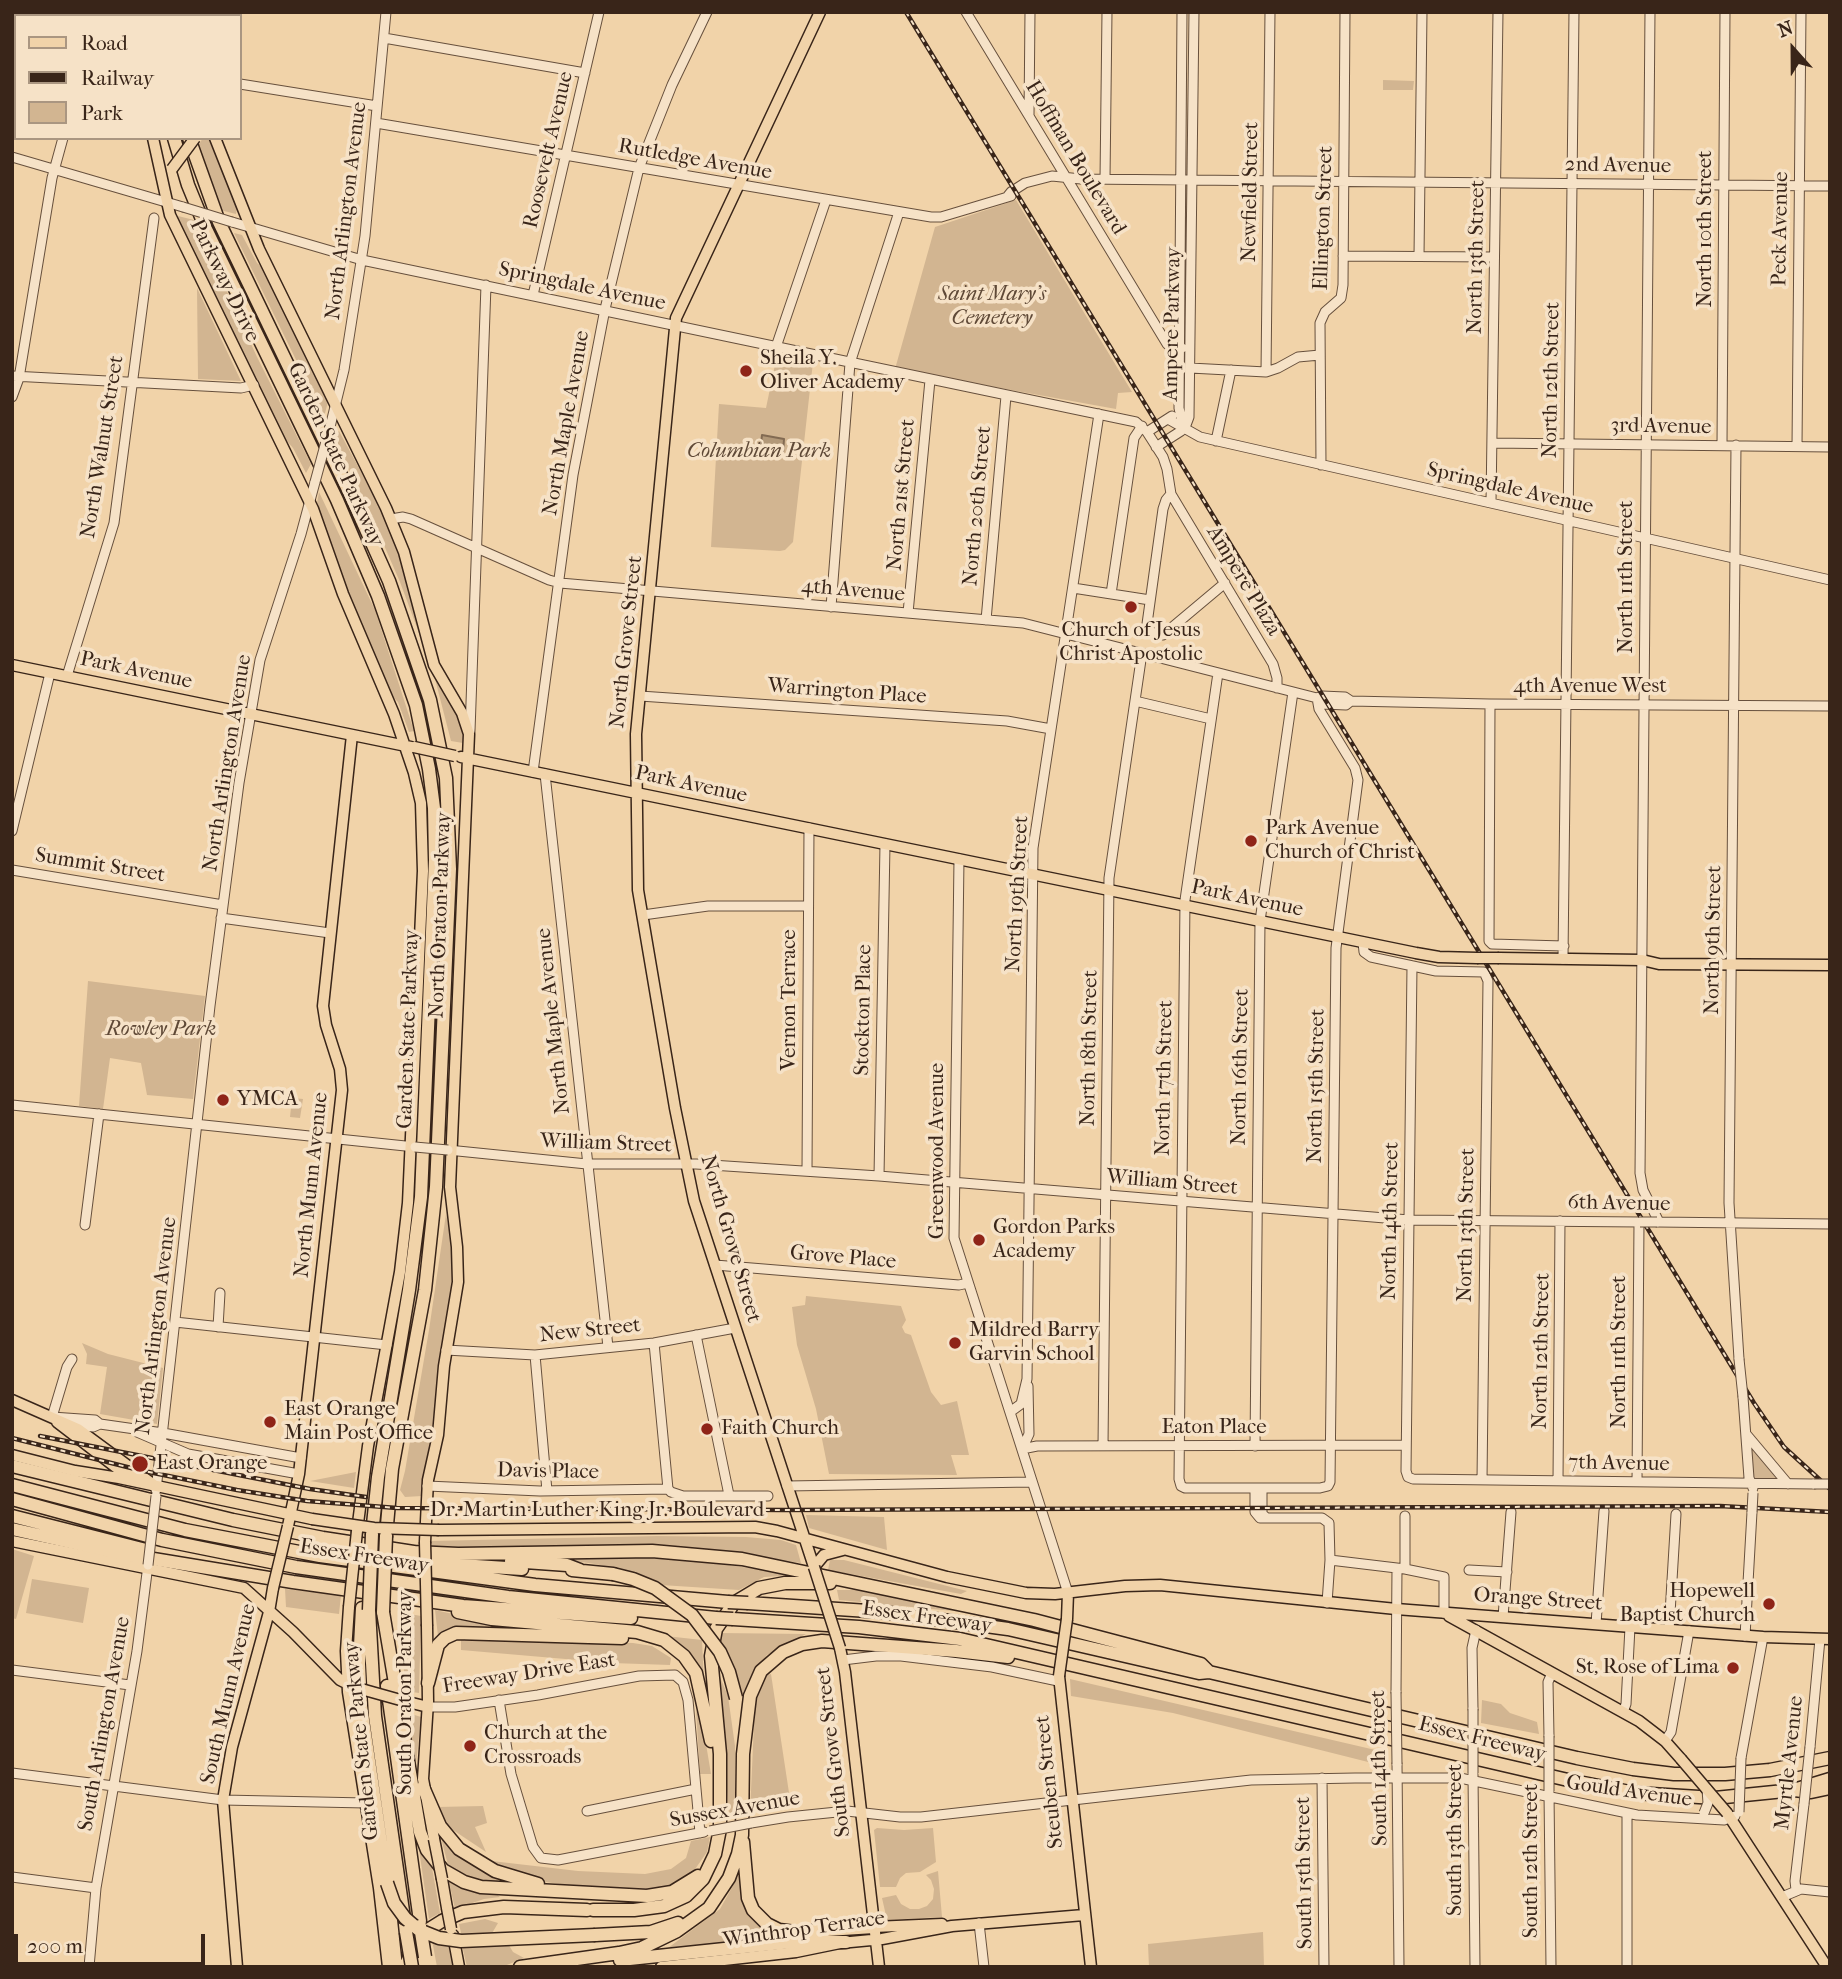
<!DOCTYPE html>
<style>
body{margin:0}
#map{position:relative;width:1842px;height:1979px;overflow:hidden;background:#f1d3a9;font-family:"IM FELL French Canon",serif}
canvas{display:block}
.frame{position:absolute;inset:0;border:14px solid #392519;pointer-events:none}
.legend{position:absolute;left:14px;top:14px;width:228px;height:126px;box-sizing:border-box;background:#f6e2c7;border:2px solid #aa9681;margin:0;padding:9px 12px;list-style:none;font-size:21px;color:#392519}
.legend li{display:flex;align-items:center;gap:14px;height:35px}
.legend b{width:35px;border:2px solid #aa9681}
.north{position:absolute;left:1758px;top:14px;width:70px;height:70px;-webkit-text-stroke:5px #f6e2c7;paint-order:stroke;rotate:339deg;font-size:19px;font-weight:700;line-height:28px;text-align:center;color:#392519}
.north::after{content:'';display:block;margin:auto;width:24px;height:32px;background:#392519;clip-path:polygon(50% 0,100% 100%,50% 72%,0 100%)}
.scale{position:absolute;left:14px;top:1934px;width:191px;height:32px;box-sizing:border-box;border:4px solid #392519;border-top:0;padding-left:9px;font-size:21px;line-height:24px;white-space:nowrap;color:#392519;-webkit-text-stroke:5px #f6e2c7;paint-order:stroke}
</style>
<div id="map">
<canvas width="1842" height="1979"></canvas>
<div class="frame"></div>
<ul class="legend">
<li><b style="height:9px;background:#f1d3a9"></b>Road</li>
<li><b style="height:9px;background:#392519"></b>Railway</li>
<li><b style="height:19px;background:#d2b591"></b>Park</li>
</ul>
<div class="north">N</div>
<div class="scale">200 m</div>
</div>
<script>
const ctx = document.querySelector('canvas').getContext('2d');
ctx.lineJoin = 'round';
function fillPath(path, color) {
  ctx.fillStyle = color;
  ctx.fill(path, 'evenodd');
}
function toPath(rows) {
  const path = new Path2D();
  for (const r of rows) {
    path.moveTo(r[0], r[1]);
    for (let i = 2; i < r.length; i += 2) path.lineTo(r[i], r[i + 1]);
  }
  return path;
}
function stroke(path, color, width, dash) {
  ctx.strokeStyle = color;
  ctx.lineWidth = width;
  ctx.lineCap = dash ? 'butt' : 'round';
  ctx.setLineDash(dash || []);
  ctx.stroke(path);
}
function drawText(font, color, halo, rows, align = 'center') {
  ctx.font = font + ' "IM FELL French Canon",serif';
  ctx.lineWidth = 7;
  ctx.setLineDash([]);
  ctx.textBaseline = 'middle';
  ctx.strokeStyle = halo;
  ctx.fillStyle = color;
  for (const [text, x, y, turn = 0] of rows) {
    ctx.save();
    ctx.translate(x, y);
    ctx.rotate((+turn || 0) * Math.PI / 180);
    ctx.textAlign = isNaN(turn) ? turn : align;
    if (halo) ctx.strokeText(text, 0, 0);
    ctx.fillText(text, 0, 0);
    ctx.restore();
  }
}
fillPath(toPath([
 [12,12,94,12,93,16,16,16,16,30,12,29],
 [1383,80,1414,81,1413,90,1383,90],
 [203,138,208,138,237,208,236,214,220,210,206,173,199,144],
 [1016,200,1132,392,1118,393,1116,409,895,369,935,227],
 [178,216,194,220,257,357,311,464,306,473,293,448,286,440,233,335,178,221],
 [234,233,242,235,257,263,264,269,329,398,324,417],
 [197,288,241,381,198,379],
 [777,355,813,362,793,542,785,550,780,551,711,547,719,404,766,408],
 [339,431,381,509,403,563,420,636,400,582,370,513,333,438],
 [319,492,375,610,414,731,409,732,398,702,391,695,341,576,317,503],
 [435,679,465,729,463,743,451,741],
 [88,981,205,996,193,1099,147,1095,141,1063,110,1058,103,1109,79,1106],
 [292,1098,303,1099,300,1118,290,1117],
 [446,1214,452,1246,453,1295,443,1338,433,1440,422,1496,405,1497,400,1490,405,1471,429,1330],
 [806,1296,901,1306,906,1320,902,1327,905,1333,911,1335,931,1392,941,1405,957,1401,969,1455,951,1455,957,1475,829,1474,816,1409,797,1345,792,1307,805,1305],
 [82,1343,108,1354,163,1368,157,1424,100,1414,107,1367,86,1364,87,1354],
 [1748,1440,1782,1481,1751,1481],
 [356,1472,354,1488,310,1481],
 [806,1515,884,1517,887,1550,809,1528],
 [657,1536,746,1537,781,1540,796,1545,801,1563,675,1546,433,1548,430,1541],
 [12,1549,34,1556,16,1619,12,1618],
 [547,1557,636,1557,714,1563,799,1575,764,1577,739,1590,661,1585,640,1574,595,1564],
 [830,1560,844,1560,967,1591,961,1594,828,1570],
 [32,1579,89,1588,83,1623,26,1613],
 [285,1589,341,1595,339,1614,286,1607],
 [837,1590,861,1590,964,1612,839,1600],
 [435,1610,462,1616,553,1630,453,1629,438,1636],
 [398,1612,421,1616,419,1693,406,1691],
 [719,1633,806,1634,767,1655,752,1675,742,1695,718,1640],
 [666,1636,702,1640,704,1685],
 [461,1637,633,1643,652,1646,671,1658,670,1665,612,1663,461,1650],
 [717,1670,728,1696,735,1746,735,1813,729,1813],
 [771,1674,791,1806,750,1813,755,1701,764,1676],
 [1070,1679,1384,1752,1384,1766,1173,1713,1071,1696],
 [1482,1700,1501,1704,1510,1713,1537,1722,1539,1734,1481,1723],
 [696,1710,703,1726,711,1774,700,1774],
 [405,1712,421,1717,416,1764],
 [483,1806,487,1823,475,1827,486,1852,444,1824,438,1807],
 [877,1828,904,1830,933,1828,936,1862,920,1872,906,1873,900,1878,896,1887,880,1887,874,1830],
 [710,1837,707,1852,691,1875,672,1887,648,1892,585,1888,533,1880,483,1860,578,1871,645,1874,671,1869,686,1858,691,1841],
 [441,1838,458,1855,510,1883,485,1883,464,1877,448,1865],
 [419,1849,432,1868,440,1913,429,1919],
 [938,1871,942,1917,887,1920,882,1898,896,1895,901,1904,910,1909,919,1909,927,1906,933,1899,934,1889,931,1880,926,1875],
 [740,1873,742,1898,788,1938,664,1951,720,1909],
 [448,1877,493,1891,500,1897,484,1899,455,1909],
 [485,1919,498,1923,491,1935,462,1937,459,1924],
 [1263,1932,1264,1967,1149,1967,1148,1944],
 [432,1940,450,1944,454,1967,437,1967],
 [507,1942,513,1952,524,1958,502,1967,467,1967,462,1945]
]), '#d2b591');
const water = toPath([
 [762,435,784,439,783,454,760,452,762,435]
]);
fillPath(water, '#b29878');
stroke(water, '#826a52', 2);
const minor = toPath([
 [966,12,1167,344,1172,348,1182,348],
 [1182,12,1179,408,1183,426],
 [1650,12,1640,1173,1643,1190,1659,1222],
 [99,16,100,12],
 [384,38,585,73],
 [12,72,16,73],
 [240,84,377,106],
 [1029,115,1030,12],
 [376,123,931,217,941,217,1011,196],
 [12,157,183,207],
 [1105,179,1107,12],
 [1007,197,1011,192,1025,183,1052,176,1081,179,1830,186],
 [232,222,362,260,1136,422,1147,432,1163,457,1167,469,1171,494,1273,664,1277,678,1277,688],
 [1343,256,1494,257],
 [1419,256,1422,12],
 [533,295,599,12],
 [776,347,826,200],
 [1190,368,1266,372,1278,368,1298,357,1320,355],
 [1266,372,1270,12],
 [12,376,241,388,254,385],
 [12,397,19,378,52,178,63,138],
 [1168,419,1200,437,1830,580],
 [330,427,344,370,365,236,386,12],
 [1147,432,1172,416],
 [1216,441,1231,370],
 [1492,443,1830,447],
 [1722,445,1725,12],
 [1736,445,1729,1203,1739,1359],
 [1797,446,1801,12],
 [1156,447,1181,431,1186,425,1189,417,1194,12],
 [1321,465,1320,323,1325,312,1341,298,1343,285,1345,12],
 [1171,494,1166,500,1163,509,1146,631,1163,635,1225,583],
 [1491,503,1498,12],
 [391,519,403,517,411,519,549,580,560,583,1023,623,1317,698,1323,704,1346,705,1351,701],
 [1073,588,1150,600],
 [1111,594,1134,438,1142,426],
 [831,607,850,363,899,212],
 [908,613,930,380],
 [986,620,1006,396],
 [1218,673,1185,900,1179,1479,1181,1486,1185,1488,1320,1488,1328,1486,1330,1482,1336,948,1358,780,1355,768,1319,709,1317,698],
 [67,676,114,523,154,218],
 [640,696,1007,721,1051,729],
 [1317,698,1322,696,1345,697,1351,701,1490,704,1830,706],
 [1135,701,1211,719],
 [1490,704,1489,941,1492,944,1564,946],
 [470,731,486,285],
 [533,772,573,475,605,309,639,168,672,85,707,12],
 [545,774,608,1347],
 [12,831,50,673],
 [959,859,954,1238,1068,1593],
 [12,870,223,905],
 [643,915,708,906,808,906],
 [221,918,330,933],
 [1363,942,1364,952,1371,957,1436,971,1484,972,1488,981,1482,1480],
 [1563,959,1574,12],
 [1412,966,1406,1471,1408,1477,1413,1479,1814,1484],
 [12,1105,415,1147],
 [448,1150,587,1164,696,1164,879,1176,1409,1220,1640,1222],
 [807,1171,809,828],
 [879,1176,885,844],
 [1657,1222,1830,1224],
 [85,1225,99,1114],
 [715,1265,959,1285,968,1283],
 [175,1322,387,1345],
 [218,1327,220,1293],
 [696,1335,729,1495],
 [654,1343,668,1489],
 [446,1350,535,1355,654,1343,735,1328],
 [535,1355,547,1491],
 [72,1359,67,1367,52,1417,95,1420,100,1424,163,1433,301,1458],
 [1743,1397,1749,1478,1753,1488],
 [1010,1412,1021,1404,1027,1379,1033,848,1099,414],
 [71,1425,93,1427,100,1424],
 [137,1432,188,1454,299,1474],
 [1746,1434,1788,1484],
 [1103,1446,1109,878,1142,653],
 [1255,1446,1260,921,1293,692],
 [1022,1449,1037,1446,1406,1445],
 [1022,1449,1029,1434,1028,1386],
 [1558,1481,1560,1221],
 [1637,1482,1639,1222],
 [427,1486,540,1491,668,1489],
 [787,1486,1032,1482],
 [1255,1488,1255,1512,1260,1518,1322,1518,1329,1523,1330,1560,1327,1603],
 [1262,1488,1262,1514,1267,1518],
 [668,1489,671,1492,683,1496,768,1496],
 [156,1490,210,1006,239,783,260,660,301,534,315,482],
 [1330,1560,1405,1569,1444,1577,1444,1613],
 [1405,1569,1405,1516],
 [1469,1570,1507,1572],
 [1503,1617,1511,1512],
 [1596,1624,1604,1511],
 [1669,1630,1676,1514],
 [1745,1636,1752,1512],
 [843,1660,876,1656,901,1656,992,1667,1058,1681],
 [12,1670,130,1685],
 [1396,1692,1397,1568],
 [499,1700,511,1774,533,1847,541,1858,558,1860,704,1832],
 [428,1707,455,1707,538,1695,639,1676,675,1675,683,1682,688,1700,700,1833],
 [1473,1709,1472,1648,1476,1630],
 [1623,1712,1626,1704,1630,1627],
 [1549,1736,1548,1682,1552,1673],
 [1665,1741,1671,1732,1689,1631],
 [1810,1747,1820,1639],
 [1741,1758,1763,1637],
 [1397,1764,1399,1967],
 [12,1773,223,1800,366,1803],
 [1473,1775,1475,1967],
 [1322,1778,1324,1967],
 [1549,1793,1551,1967],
 [587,1811,696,1789],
 [751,1823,788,1817,847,1811,900,1817,921,1817,1251,1780,1355,1778,1460,1778,1637,1815,1724,1820,1735,1816],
 [12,1877,96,1888],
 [1796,1890,1795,1881,1804,1804],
 [1782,1897,1801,1889,1830,1892],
 [979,1923,984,1967],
 [89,1967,96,1888,137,1651,148,1565],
 [1627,1967,1627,1814]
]);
const major = toPath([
 [141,16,141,12],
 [208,16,209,12],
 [153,138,170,215,313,509,343,594,394,714,414,773,421,803,423,871,408,1203,400,1272,368,1446,357,1531],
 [215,138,259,249,386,508,404,552,434,665,462,713,469,734,450,1187,457,1247,458,1282,444,1366,438,1435,428,1480,425,1542],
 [12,665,411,747],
 [461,757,1416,953,1439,957,1477,958],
 [1499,958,1642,960,1659,964,1830,965],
 [12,1400,78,1429,154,1485],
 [57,1422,130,1478],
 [12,1455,75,1471,119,1478,312,1519],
 [288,1526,299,1474,342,1090,340,1069,326,1025,323,1006,352,735],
 [439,1530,755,1527,777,1531,947,1577,1026,1593,1055,1594,1125,1586,1160,1585,1396,1609,1763,1637,1830,1639],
 [12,1541,244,1588,293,1632,340,1680,354,1687],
 [814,1567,694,1201,675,1108,638,890,636,734,676,318,820,12],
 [814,1567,824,1555,843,1550],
 [349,1607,346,1651,348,1692,379,1888,388,1967],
 [1449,1616,1639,1721,1665,1741,1681,1759],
 [1067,1619,1068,1593],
 [427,1626,428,1702,423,1779,434,1839],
 [840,1648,845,1672,879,1967],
 [1059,1676,1091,1967],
 [404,1701,428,1707],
 [1727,1813,1827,1967],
 [442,1879,447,1908],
 [874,1927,942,1924],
 [453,1935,459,1967],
 [237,1967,223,1800,232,1747,269,1612,273,1588],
 [661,1967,796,1952,840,1943,882,1939,952,1926,1084,1915]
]);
const highway = toPath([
 [159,12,159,16],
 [174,16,174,12],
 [196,16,196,12],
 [174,138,188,185,206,229,337,500,378,596,416,705,429,769,434,808,435,860,421,1197,409,1290,378,1477,372,1534],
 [189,138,219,222,352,498,389,581,430,700,446,778,450,869,436,1187,425,1290,392,1469,386,1536],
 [12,1466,233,1520,323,1538,420,1553],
 [12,1485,185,1530,320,1556,535,1585,728,1602],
 [12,1499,162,1540,296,1567,508,1597,716,1618],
 [12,1516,146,1550],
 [12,1529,123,1554,293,1582,463,1606,631,1618],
 [414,1552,458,1554,652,1551,742,1559,1034,1620,1201,1664,1209,1672],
 [511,1561,567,1565,580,1570],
 [415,1565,429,1563,522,1569],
 [572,1570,613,1574],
 [748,1603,883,1612,1008,1629,1199,1673,1209,1672,1577,1758,1633,1769,1674,1774,1725,1774,1770,1770,1830,1758],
 [362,1608,359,1664,361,1706,387,1883,396,1967],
 [369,1610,375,1716,404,1918],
 [383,1612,420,1832,427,1850,443,1870,464,1882,481,1887,647,1896,672,1892,698,1876],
 [458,1612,492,1619,637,1632,664,1640,684,1656,696,1673,711,1741],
 [733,1619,859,1627,960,1639,1568,1780,1635,1793,1715,1798,1794,1790,1811,1792,1830,1788],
 [428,1683,438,1645,445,1638,456,1633,622,1638],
 [387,1686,420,1921],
 [423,1787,440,1826,459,1849,495,1871,538,1884],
 [1797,1789,1830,1779],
 [743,1842,748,1898,753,1910,767,1924,779,1930,795,1932,874,1927],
 [593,1910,634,1910,664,1906,686,1896,703,1879,715,1854,720,1829,720,1754,711,1656,716,1629,734,1603,759,1588,785,1583,830,1583],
 [595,1935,651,1932,678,1923],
 [620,1960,791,1942,846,1942],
 [405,1967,413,1948,426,1931,442,1921,463,1912,504,1907,587,1910],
 [520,1967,619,1953,642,1948,677,1931,709,1908,729,1878,738,1854,742,1835,743,1754,750,1696,761,1671,783,1652,802,1644,822,1641,956,1651,1008,1657]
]);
stroke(minor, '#67503d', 11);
stroke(major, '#392519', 13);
stroke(highway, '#392519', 15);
stroke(minor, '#f6e2c7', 9);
stroke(major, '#f1d3a9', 10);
stroke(highway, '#f1d3a9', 12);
const rail = toPath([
 [906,12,1754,1403,1784,1447,1830,1489],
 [40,1436,310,1489,366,1497],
 [12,1438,139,1470,237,1490,307,1501,397,1508,784,1510,1720,1506,1830,1512]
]);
stroke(rail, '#392519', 4.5);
stroke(rail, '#f6e2c7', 2, [5]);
const minorBridge = toPath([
 [183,207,232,222],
 [315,482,330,427],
 [415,1147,448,1150],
 [1640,1222,1657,1222],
 [1739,1359,1743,1397],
 [1814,1484,1830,1484],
 [1752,1512,1753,1493],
 [148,1565,156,1496],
 [1396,1692,1397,1764],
 [1473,1709,1473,1773],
 [1549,1736,1549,1791],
 [1804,1804,1810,1747],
 [1739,1812,1741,1758],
 [1704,1813,1708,1803,1707,1789],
 [710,1831,751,1823]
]);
const majorBridge = toPath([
 [172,169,195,138],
 [414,747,455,756],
 [1477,958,1499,958],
 [312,1519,374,1528,439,1530],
 [425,1542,427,1626],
 [814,1567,840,1648],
 [273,1588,288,1526],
 [349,1607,357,1531],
 [1059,1676,1067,1619],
 [354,1687,404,1701],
 [1681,1759,1727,1813],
 [434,1839,442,1879],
 [447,1908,451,1929]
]);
const highwayBridge = toPath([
 [613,1574,633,1579,655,1588,692,1615,720,1652,729,1672,736,1698],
 [728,1602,748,1603],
 [369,1610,372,1534],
 [383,1612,386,1536],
 [716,1618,733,1619],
 [387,1883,394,1903,405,1918,419,1930,439,1938,461,1941,595,1935],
 [420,1926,425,1957],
 [406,1932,412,1967]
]);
stroke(minorBridge, '#67503d', 11, []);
stroke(majorBridge, '#392519', 13, []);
stroke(highwayBridge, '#392519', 15, []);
stroke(minorBridge, '#f6e2c7', 9);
stroke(majorBridge, '#f1d3a9', 10);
stroke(highwayBridge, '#f1d3a9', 12);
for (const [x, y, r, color] of [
 [746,371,7,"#8f2418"],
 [1131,607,7,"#8f2418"],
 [1251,841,7,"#8f2418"],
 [223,1100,7,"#8f2418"],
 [979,1240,7,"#8f2418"],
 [955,1343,7,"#8f2418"],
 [270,1422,7,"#8f2418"],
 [707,1429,7,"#8f2418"],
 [140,1464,9,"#8f2418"],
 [1769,1604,7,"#8f2418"],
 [1733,1668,7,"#8f2418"],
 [470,1746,7,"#8f2418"]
]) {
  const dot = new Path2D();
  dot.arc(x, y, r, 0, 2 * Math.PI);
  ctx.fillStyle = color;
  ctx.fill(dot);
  stroke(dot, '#f6e2c7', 2.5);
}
drawText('21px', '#392519', '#f6e2c7', [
 ["Roosevelt Avenue",549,150,-77],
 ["Hoffman Boulevard",1075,158,59],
 ["Rutledge Avenue",695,160,10],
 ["2nd Avenue",1618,166,1],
 ["Newfield Street",1251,192,-89],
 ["North Arlington Avenue",347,211,-83],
 ["Ellington Street",1324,218,-88],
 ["North 10th Street",1706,229,-90],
 ["Peck Avenue",1781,229,-89],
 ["North 13th Street",1477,257,-89],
 ["Parkway Drive",224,281,64],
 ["Springdale Avenue",582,287,12],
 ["Ampere Parkway",1173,324,-89],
 ["North 12th Street",1552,380,-89],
 ["North Maple Avenue",567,423,-80],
 ["3rd Avenue",1661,427,1],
 ["North Walnut Street",103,447,-81],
 ["Garden State Parkway",335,455,65],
 ["Springdale Avenue",1510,489,13],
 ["North 21st Street",902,495,-85],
 ["North 20th Street",978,506,-85],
 ["North 11th Street",1627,577,-90],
 ["Ampere Plaza",1243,581,59],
 ["4th Avenue",853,591,5],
 ["North Grove Street",627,642,-84],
 ["Park Avenue",136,671,12],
 ["4th Avenue West",1590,687],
 ["Warrington Place",847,692,4],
 ["North Arlington Avenue",228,763,-81],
 ["Park Avenue",691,785,12],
 ["Summit Street",100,866,9],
 ["North 19th Street",1018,894,-87],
 ["Park Avenue",1247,899,12],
 ["North Oraton Parkway",441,915,-88],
 ["North 9th Street",1714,940,-89],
 ["Vernon Terrace",790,1000,-90],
 ["Stockton Place",864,1010,-89],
 ["North Maple Avenue",554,1021,-96],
 ["Garden State Parkway",409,1029,-88],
 ["North 18th Street",1090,1048,-89],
 ["North 16th Street",1241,1067,-89],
 ["North 17th Street",1165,1078,-89],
 ["North 15th Street",1317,1086,-89],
 ["William Street",606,1144,2],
 ["Greenwood Avenue",938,1151,-90],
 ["William Street",1172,1183,5],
 ["North Munn Avenue",312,1185,-84],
 ["6th Avenue",1619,1204,1],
 ["North 14th Street",1391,1221,-89],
 ["North 13th Street",1467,1225,-89],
 ["North Grove Street",730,1239,74],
 ["Grove Place",843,1258,5],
 ["North Arlington Avenue",157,1326,-83],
 ["New Street",590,1331,-6],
 ["North 12th Street",1542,1351,-89],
 ["North 11th Street",1620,1352,-90],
 ["Eaton Place",1214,1428],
 ["7th Avenue",1619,1464,1],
 ["Davis Place",548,1472,1],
 ["Dr. Martin Luther King Jr. Boulevard",597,1511],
 ["Essex Freeway",364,1557,9],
 ["Orange Street",1538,1600,4],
 ["Essex Freeway",927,1618,8],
 ["Freeway Drive East",529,1674,-9],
 ["South Oraton Parkway",406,1693,-90],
 ["South Munn Avenue",229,1694,-77],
 ["South Arlington Avenue",105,1724,-80],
 ["Essex Freeway",1482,1740,14],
 ["Garden State Parkway",362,1741,-96],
 ["South Grove Street",834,1752,-97],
 ["Myrtle Avenue",1790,1763,-84],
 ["South 14th Street",1380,1768,-91],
 ["Steuben Street",1050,1782,-96],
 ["Gould Avenue",1629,1792,8],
 ["Sussex Avenue",735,1810,-10],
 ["South 13th Street",1456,1840,-90],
 ["South 12th Street",1532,1861,-90],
 ["South 15th Street",1305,1873,-91],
 ["Winthrop Terrace",804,1930,-8]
]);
drawText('italic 21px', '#5f4937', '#f6e2c7', [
 ["Saint Mary's",992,295],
 ["Cemetery",992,319],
 ["Columbian Park",759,452],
 ["Rowley Park",161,1030]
]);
drawText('21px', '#392519', '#f6e2c7', [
 ["Sheila Y.",760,359],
 ["Oliver Academy",760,383],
 ["Church of Jesus",1131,631,"center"],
 ["Christ Apostolic",1131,655,"center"],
 ["Park Avenue",1265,829],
 ["Church of Christ",1265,853],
 ["YMCA",237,1100],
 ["Gordon Parks",993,1228],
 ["Academy",993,1252],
 ["Mildred Barry",969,1331],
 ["Garvin School",969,1355],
 ["East Orange",284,1410],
 ["Main Post Office",284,1434],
 ["Faith Church",721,1429],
 ["East Orange",156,1464],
 ["Hopewell",1755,1592,"right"],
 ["Baptist Church",1755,1616,"right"],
 ["St, Rose of Lima",1719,1668,"right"],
 ["Church at the",484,1734],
 ["Crossroads",484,1758]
], 'left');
</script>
